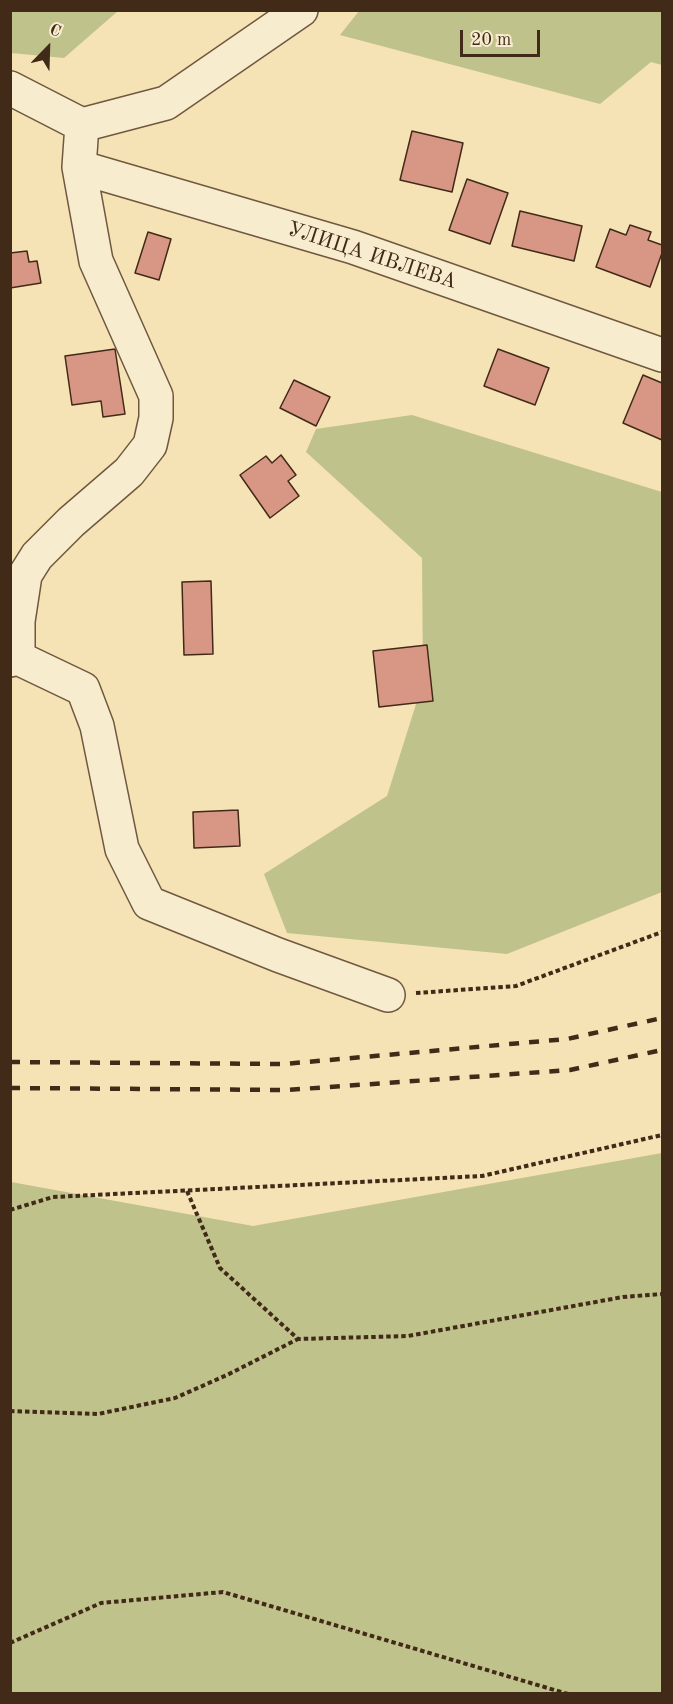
<!DOCTYPE html>
<meta charset="utf-8">
<style>
body{margin:0}
#map{position:relative;width:673px;height:1704px;overflow:hidden;background:#f5e2b5;font-family:"Old Standard TT",serif}
canvas{display:block}
.frame{position:absolute;inset:0;border:12px solid #422a18;pointer-events:none}
.north{position:absolute;left:18px;top:18px;width:60px;height:60px;-webkit-text-stroke:4px #f8eccf;paint-order:stroke;rotate:23deg;font-size:16px;font-weight:700;line-height:24px;text-align:center;color:#422a18}
.north::after{content:'';display:block;margin:auto;width:21px;height:27px;background:#422a18;clip-path:polygon(50% 0,100% 100%,50% 72%,0 100%)}
.scale{position:absolute;left:460px;top:30px;width:80px;height:27px;box-sizing:border-box;border:3px solid #422a18;border-top:0;padding-left:8px;font-size:18px;line-height:21px;white-space:nowrap;color:#422a18;-webkit-text-stroke:4px #f8eccf;paint-order:stroke}
</style>
<div id="map">
<canvas width="673" height="1704"></canvas>
<div class="frame"></div>
<div class="north">С</div>
<div class="scale">20 m</div>
</div>
<script>
const ctx = document.querySelector('canvas').getContext('2d');
ctx.lineJoin = 'round';
function fillPath(path, color) {
  ctx.fillStyle = color;
  ctx.fill(path, 'evenodd');
}
function toPath(rows) {
  const path = new Path2D();
  for (const r of rows) {
    path.moveTo(r[0], r[1]);
    for (let i = 2; i < r.length; i += 2) path.lineTo(r[i], r[i + 1]);
  }
  return path;
}
function stroke(path, color, width, dash) {
  ctx.strokeStyle = color;
  ctx.lineWidth = width;
  ctx.lineCap = dash ? 'butt' : 'round';
  ctx.setLineDash(dash || []);
  ctx.stroke(path);
}
function drawText(font, color, halo, rows, align = 'center') {
  ctx.font = font + ' "Old Standard TT",serif';
  ctx.lineWidth = 4.5;
  ctx.setLineDash([]);
  ctx.textBaseline = 'middle';
  ctx.strokeStyle = halo;
  ctx.fillStyle = color;
  for (const [text, x, y, turn = 0] of rows) {
    ctx.save();
    ctx.translate(x, y);
    ctx.rotate((+turn || 0) * Math.PI / 180);
    ctx.textAlign = isNaN(turn) ? turn : align;
    if (halo) ctx.strokeText(text, 0, 0);
    ctx.fillText(text, 0, 0);
    ctx.restore();
  }
}
fillPath(toPath([
 [10,11,11,10,118,11,64,58,11,53],
 [359,11,662,11,662,65,651,62,600,104,340,35],
 [412,415,662,492,662,892,507,954,287,933,264,874,387,796,423,682,422,558,306,452,316,429],
 [662,1153,662,1693,11,1693,11,1182,253,1226]
]), '#c0c28b');
const building = toPath([
 [412,131,463,143,452,192,400,180,412,131],
 [467,179,508,193,490,244,449,230,467,179],
 [520,211,582,226,574,261,512,246,520,211],
 [630,225,651,232,648,240,662,245,662,253,650,287,596,267,610,229,626,235,630,225],
 [148,232,171,239,159,280,135,273,148,232],
 [27,251,29,262,37,261,41,283,10,288,10,253,27,251],
 [115,349,125,414,103,417,101,401,72,405,65,356,115,349],
 [498,349,549,368,535,405,484,386,498,349],
 [643,375,662,383,662,440,623,423,643,375],
 [294,380,330,397,316,426,280,408,294,380],
 [281,455,296,475,288,481,299,496,270,518,240,475,266,456,272,463,281,455],
 [211,581,213,654,184,655,182,582,211,581],
 [427,645,433,701,379,707,373,651,427,645],
 [238,810,240,846,194,848,193,812,238,810]
]);
fillPath(building, '#d89784');
stroke(building, '#422a18', 1.5);
const minor = toPath([
 [10,88,82,125],
 [82,125,166,103,301,10],
 [79,167,353,247,662,355],
 [18,658,83,689,97,726,122,849,149,903,278,955,388,995],
 [10,660,18,658,18,621,25,575,37,556,71,522,129,472,150,445,156,418,156,396,96,261,79,167,82,125]
]);
stroke(minor, '#6f583f', 36);
stroke(toPath([
 [416,993,516,986,662,932],
 [187,1191,220,1268,298,1339,408,1336,623,1297,662,1294],
 [10,1210,53,1197,482,1176,662,1135],
 [10,1411,98,1414,175,1398,227,1375,298,1339],
 [10,1643,101,1603,223,1592,568,1694]
]), '#422a18', 4, [4.5, 3]);
stroke(minor, '#f8eccf', 33);
stroke(toPath([
 [10,1062,284,1064,567,1039,662,1018],
 [10,1088,287,1090,570,1070,662,1050]
]), '#422a18', 4.5, [10, 10]);
drawText('21px', '#422a18', '#f8eccf', [
 ["УЛИЦА ИВЛЕВА",372,256,18]
]);
</script>
